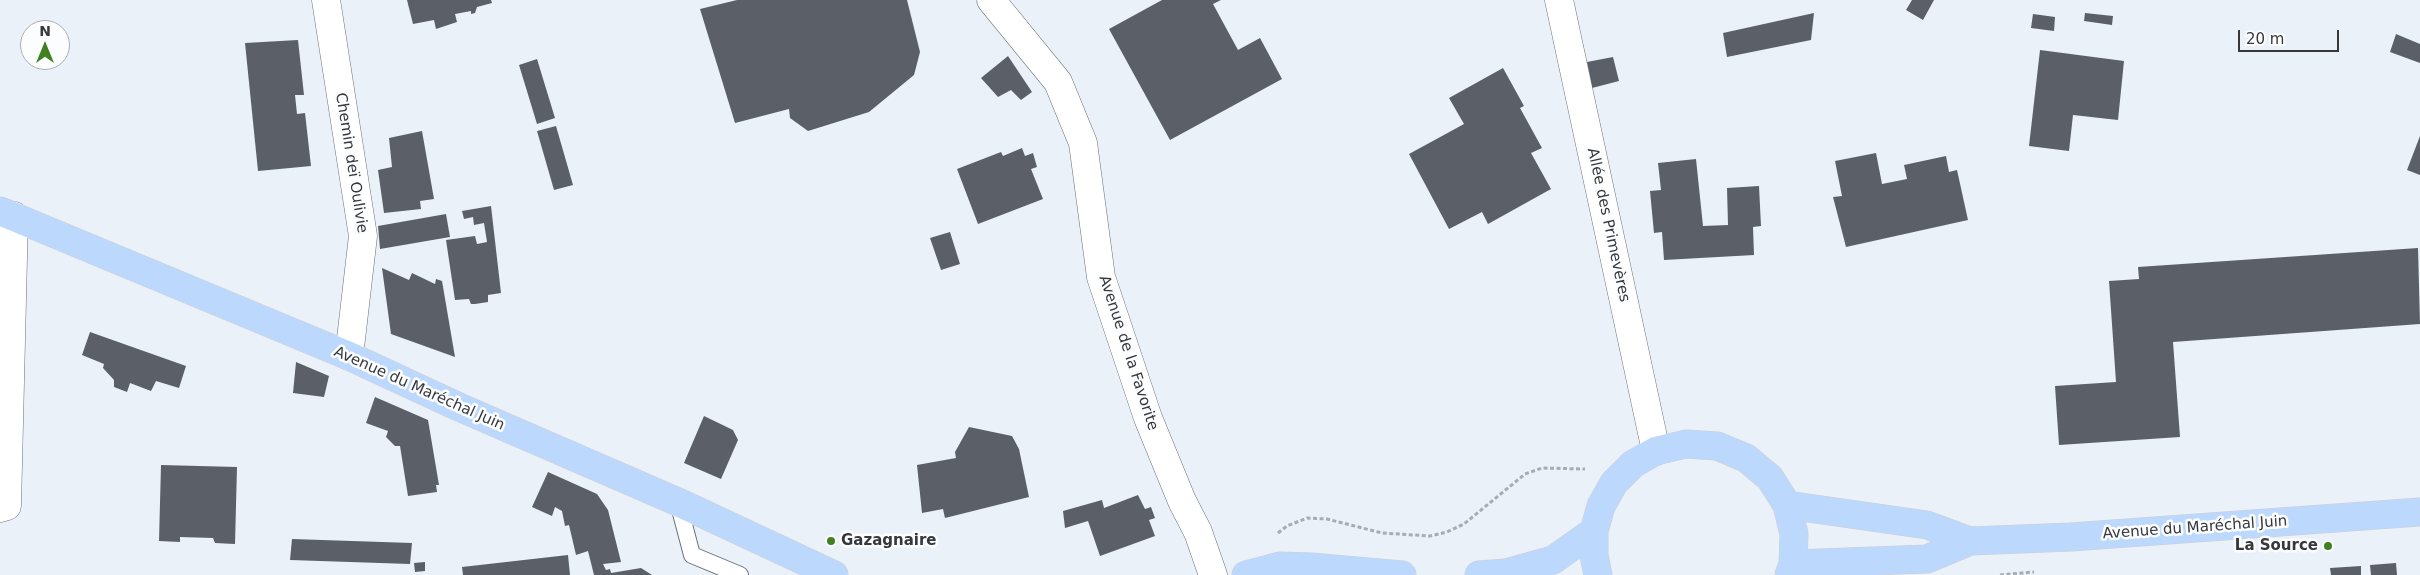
<!DOCTYPE html>
<meta charset="utf-8">
<style>
body{margin:0}
#map{position:relative;width:2420px;height:575px;overflow:hidden;background:#eaf1f9;font-family:"DejaVu Sans",sans-serif}
canvas{display:block}
.north{position:absolute;left:20px;top:20px;width:50px;height:50px;box-sizing:border-box;background:#fcfdff;border:1px solid #adaeb1;border-radius:50%;rotate:0deg;font-size:14px;font-weight:700;line-height:20px;text-align:center;color:#36383b}
.north::after{content:'';display:block;margin:auto;width:18px;height:22px;background:#40801f;clip-path:polygon(50% 0,100% 100%,50% 72%,0 100%)}
.scale{position:absolute;left:2238px;top:30px;width:101px;height:22px;box-sizing:border-box;border:2px solid #36383b;border-top:0;padding-left:6px;font-size:15px;line-height:18px;white-space:nowrap;color:#36383b;-webkit-text-stroke:4px #fcfdff;paint-order:stroke}
</style>
<div id="map">
<canvas width="2420" height="575"></canvas>
<div class="north">N</div>
<div class="scale">20 m</div>
</div>
<script>
const ctx = document.querySelector('canvas').getContext('2d');
ctx.lineJoin = 'round';
function fillPath(path, color) {
  ctx.fillStyle = color;
  ctx.fill(path, 'evenodd');
}
function toPath(rows) {
  const path = new Path2D();
  for (const r of rows) {
    path.moveTo(r[0], r[1]);
    for (let i = 2; i < r.length; i += 2) path.lineTo(r[i], r[i + 1]);
  }
  return path;
}
function stroke(path, color, width, dash) {
  ctx.strokeStyle = color;
  ctx.lineWidth = width;
  ctx.lineCap = dash ? 'butt' : 'round';
  ctx.setLineDash(dash || []);
  ctx.stroke(path);
}
function drawText(font, color, halo, rows, align = 'center') {
  ctx.font = font + ' "DejaVu Sans",sans-serif';
  ctx.lineWidth = 5;
  ctx.setLineDash([]);
  ctx.textBaseline = 'middle';
  ctx.strokeStyle = halo;
  ctx.fillStyle = color;
  for (const [text, x, y, turn = 0] of rows) {
    ctx.save();
    ctx.translate(x, y);
    ctx.rotate((+turn || 0) * Math.PI / 180);
    ctx.textAlign = isNaN(turn) ? turn : align;
    if (halo) ctx.strokeText(text, 0, 0);
    ctx.fillText(text, 0, 0);
    ctx.restore();
  }
}
fillPath(toPath([
 [407,0,491,0,492,3,477,7,475,13,471,14,471,11,455,14,457,22,436,29,434,20,413,24],
 [737,0,907,0,920,52,914,75,869,112,808,131,790,118,789,109,735,123,700,9],
 [1162,0,1221,0,1213,4,1238,50,1260,38,1282,79,1170,140,1109,29],
 [1912,0,1934,0,1923,20,1906,10],
 [1814,13,1811,40,1727,57,1723,33],
 [2085,13,2113,16,2112,25,2084,21],
 [2033,14,2055,17,2054,31,2031,28],
 [2396,34,2420,44,2420,63,2390,52],
 [298,40,304,95,295,95,297,114,305,113,311,166,258,171,245,43],
 [2040,50,2124,61,2118,120,2073,115,2069,151,2029,146],
 [1008,56,1032,92,1021,100,1011,90,998,97,981,78],
 [1613,57,1619,81,1592,88,1587,62],
 [537,59,555,118,537,124,519,65],
 [1503,68,1524,106,1520,108,1542,148,1531,153,1551,189,1488,224,1482,212,1449,229,1409,154,1464,124,1449,98],
 [556,126,573,185,554,190,537,131],
 [422,131,434,199,420,201,421,209,384,213,378,170,392,167,389,138],
 [2420,136,2420,175,2407,170],
 [1022,148,1025,156,1033,153,1037,167,1031,169,1043,199,978,224,957,169,1001,152,1003,156],
 [1876,153,1882,184,1907,179,1904,165,1946,156,1949,172,1957,170,1968,220,1846,247,1833,197,1842,196,1835,161],
 [1696,159,1703,226,1728,225,1727,188,1759,186,1761,226,1753,227,1754,255,1664,260,1662,232,1654,233,1650,191,1661,190,1658,163],
 [491,206,501,293,488,295,488,302,475,304,471,304,469,299,455,300,446,240,475,236,477,244,487,242,484,223,474,225,473,217,464,219,462,211],
 [446,214,450,237,380,249,378,226],
 [950,232,960,264,941,270,930,238],
 [2418,248,2420,324,2173,342,2180,437,2059,445,2055,386,2116,382,2109,281,2139,279,2138,267],
 [382,268,409,280,412,273,435,284,436,279,442,281,455,357,391,334],
 [90,332,186,366,179,388,156,381,151,391,130,383,127,392,114,387,114,380,103,368,104,364,82,355],
 [296,362,329,376,324,397,293,393],
 [375,397,428,420,439,485,436,485,437,492,408,496,400,446,395,446,386,437,388,431,366,423],
 [704,416,733,430,738,440,721,479,684,463],
 [969,427,1012,436,1019,449,1029,497,945,518,943,509,922,513,917,465,956,458,955,452],
 [161,465,237,467,235,544,215,543,213,538,180,537,180,542,159,541],
 [548,472,597,494,608,510,621,562,603,564,606,570,610,569,611,573,641,568,652,575,594,575,588,551,576,555,569,525,565,526,562,511,555,507,552,516,532,507],
 [1138,495,1145,509,1151,507,1155,518,1149,520,1155,536,1100,556,1088,521,1065,528,1063,511,1102,500,1104,508],
 [292,539,412,543,410,564,290,560],
 [568,555,570,575,463,575,462,567],
 [425,562,425,571,415,572,414,563],
 [2396,563,2397,575,2371,575,2370,565],
 [2361,566,2361,575,2331,575,2330,568]
]), '#5b6068');
const service = toPath([
 [678,502,692,555,740,575]
]);
const minor = toPath([
 [326,0,363,236,349,356],
 [991,0,1058,82,1083,143,1101,277,1148,418,1182,501,1198,532,1213,575],
 [1559,0,1656,451],
 [0,508,7,506,14,216]
]);
const primary = toPath([
 [0,211,349,356,459,407,678,502,834,575],
 [1787,505,1927,525,1970,541],
 [1793,564,1927,559,1970,541,2071,537,2420,512],
 [1246,575,1280,566,1311,567,1402,575],
 [1479,575,1506,573,1553,560,1594,531],
 [1598,575,1594,555,1594,531,1601,506,1614,483,1633,464,1656,451,1686,444,1717,446,1746,458,1770,478,1787,505,1794,534,1793,564,1789,575]
]);
stroke(service, '#6c7179', 18);
stroke(minor, '#6c7179', 29);
stroke(primary, '#cfcfd0', 29);
stroke(toPath([
 [1278,533,1287,526,1307,518,1327,519,1382,533,1430,536,1447,532,1464,524,1525,474,1542,468,1585,469],
 [2000,575,2034,572]
]), '#a7acb2', 3, [4, 2.5]);
stroke(service, '#fff', 16);
stroke(minor, '#fff', 28);
stroke(primary, '#bdd8fd', 28);
for (const [x, y, r, color] of [
 [831,541,5,"#40801f"],
 [2328,546,5,"#40801f"]
]) {
  const dot = new Path2D();
  dot.arc(x, y, r, 0, 2 * Math.PI);
  ctx.fillStyle = color;
  ctx.fill(dot);
  stroke(dot, '#fcfdff', 2);
}
drawText('15px', '#36383b', '#fcfdff', [
 ["Chemin deï Oulivie",351,163,81],
 ["Allée des Primevères",1608,225,78],
 ["Avenue de la Favorite",1128,353,72],
 ["Avenue du Maréchal Juin",419,389,24],
 ["Avenue du Maréchal Juin",2195,528,-4]
]);
drawText('bold 15px', '#36383b', '#fcfdff', [
 ["Gazagnaire",841,541],
 ["La Source",2318,546,"right"]
], 'left');
</script>
